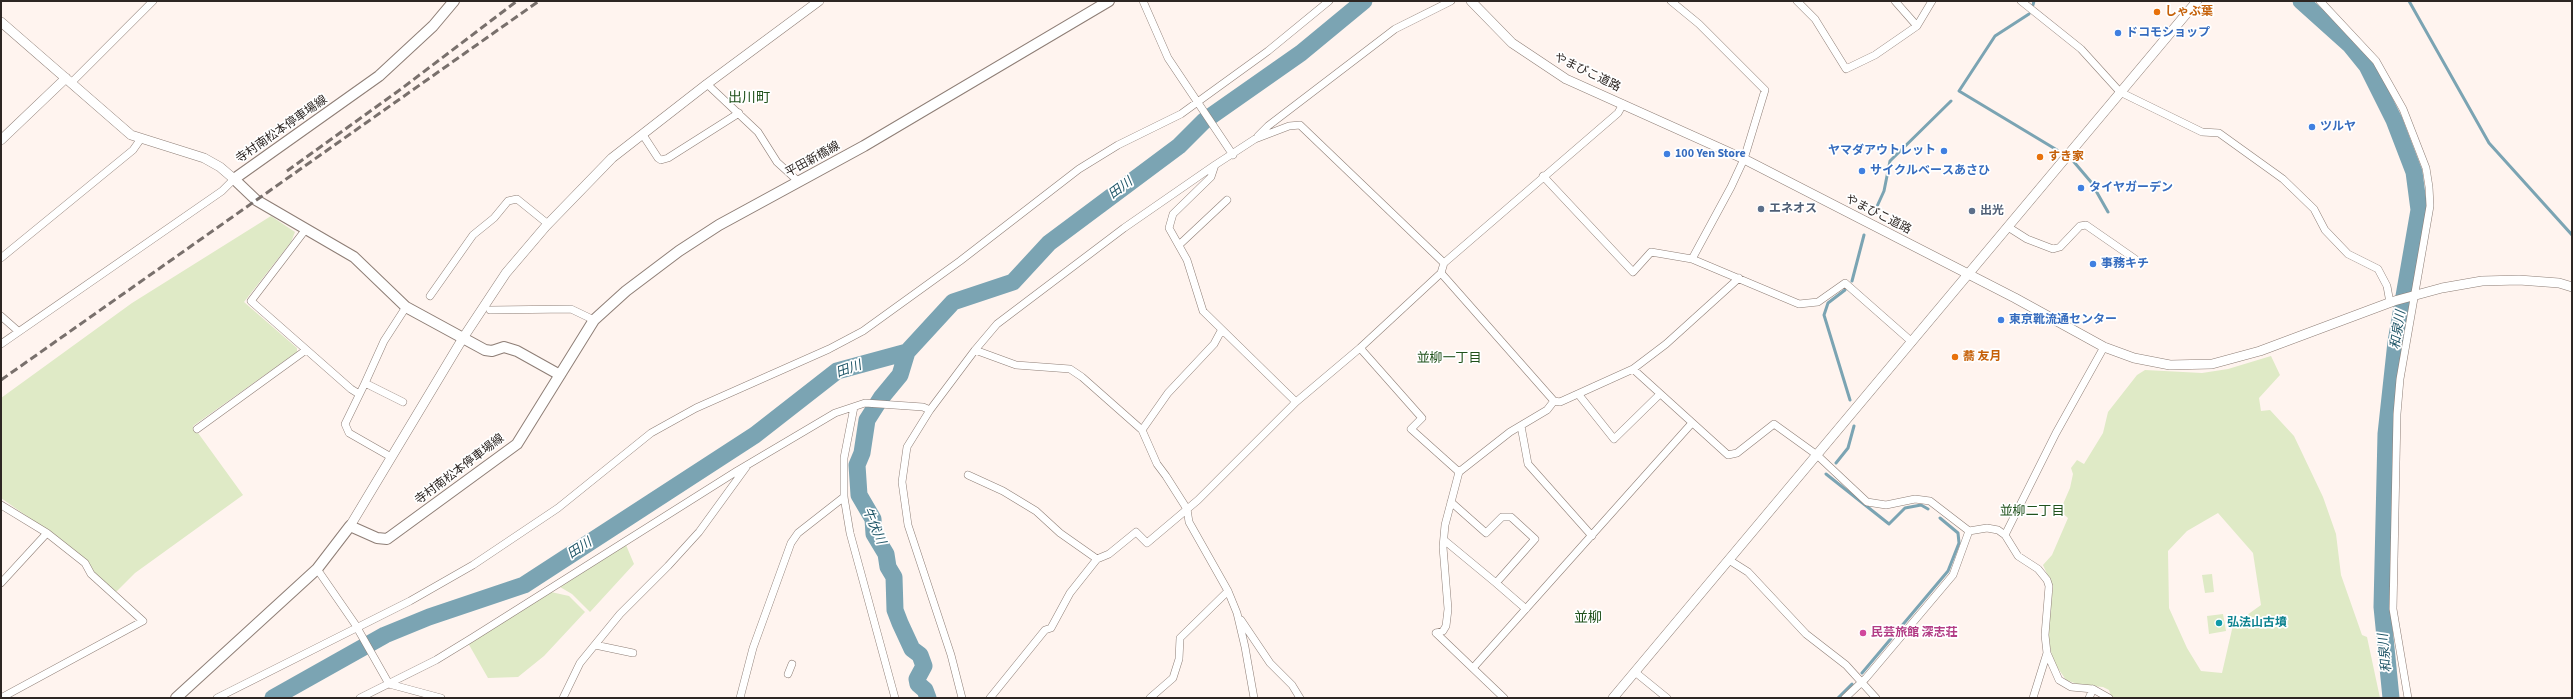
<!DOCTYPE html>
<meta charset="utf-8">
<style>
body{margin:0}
#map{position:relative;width:2573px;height:699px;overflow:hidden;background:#fff4ef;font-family:"Source Sans 3",sans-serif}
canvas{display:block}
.frame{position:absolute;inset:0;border:2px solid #2d2623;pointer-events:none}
</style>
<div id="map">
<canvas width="2573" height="699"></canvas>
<div class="frame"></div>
</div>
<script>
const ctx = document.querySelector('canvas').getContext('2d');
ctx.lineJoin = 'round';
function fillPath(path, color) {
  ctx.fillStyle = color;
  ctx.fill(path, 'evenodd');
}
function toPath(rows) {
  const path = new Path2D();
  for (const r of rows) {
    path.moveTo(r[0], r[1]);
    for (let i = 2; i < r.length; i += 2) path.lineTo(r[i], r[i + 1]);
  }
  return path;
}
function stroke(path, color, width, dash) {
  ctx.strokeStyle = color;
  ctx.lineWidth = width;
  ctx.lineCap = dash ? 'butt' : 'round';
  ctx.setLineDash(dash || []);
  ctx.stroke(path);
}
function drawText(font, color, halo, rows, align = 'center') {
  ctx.font = font + ' "Source Sans 3","Noto Sans JP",sans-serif';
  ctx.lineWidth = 3.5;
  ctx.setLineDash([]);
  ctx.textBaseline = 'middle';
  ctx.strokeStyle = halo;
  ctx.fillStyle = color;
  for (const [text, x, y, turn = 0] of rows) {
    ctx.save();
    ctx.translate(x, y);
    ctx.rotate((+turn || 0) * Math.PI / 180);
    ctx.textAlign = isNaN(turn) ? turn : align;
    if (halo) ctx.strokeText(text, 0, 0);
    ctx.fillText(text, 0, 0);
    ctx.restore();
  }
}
fillPath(toPath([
 [271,216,295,232,291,242,244,302,297,348,297,352,193,426,243,495,135,573,116,592,52,534,1,498,1,398,132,303],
 [2271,356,2280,375,2259,398,2261,411,2270,410,2294,436,2323,497,2336,534,2341,575,2362,635,2367,637,2380,698,2112,698,2109,690,2103,687,2080,685,2066,680,2053,661,2049,642,2048,626,2053,587,2043,565,2052,555,2068,518,2060,511,2070,488,2073,474,2071,468,2077,460,2084,464,2103,433,2108,412,2137,375,2145,370,2202,373,2228,369],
 [2218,513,2253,553,2261,605,2233,625,2222,673,2201,671,2187,648,2169,608,2168,551,2187,531],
 [626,545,634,564,590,612,572,594,560,587],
 [2212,574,2214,592,2205,593,2202,575],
 [551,592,569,596,585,612,544,656,518,677,488,678,468,643],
 [2223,614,2226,631,2209,634,2207,616]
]), '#dfeac6');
stroke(toPath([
 [2409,1,2489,143,2572,235],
 [2033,5,2034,1],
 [2029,14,1995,36,1959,91,2057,150],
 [2074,162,2091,182,2108,212],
 [1874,213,1884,191,1890,161,1951,101],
 [1852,281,1864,235],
 [1845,290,1828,303,1824,315,1850,400],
 [1836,463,1848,448,1854,426],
 [1826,474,1889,524,1905,508,1921,505,1928,509],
 [1862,673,1948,571,1959,543,1958,533,1940,518],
 [1838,698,1852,684]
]), '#7ba4b3', 3);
stroke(toPath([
 [2301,1,2350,45,2367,66,2394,120,2414,172,2419,210,2396,342,2386,434,2382,607,2391,698],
 [907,352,900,375,881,398,867,420,862,453,857,465,859,495,873,519,874,534,886,554,888,567,894,577,895,610,900,623,912,649,920,655,924,666,917,679,918,684,925,690,928,698],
 [273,698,385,635,429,617,524,585,755,435,837,371,907,352,953,302,1013,282,1049,243,1179,146,1204,121,1301,53,1364,1]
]), '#7ba4b3', 17);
const minor = toPath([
 [1143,1,1168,58,1233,155],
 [1671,1,1699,24,1765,90,1744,159,1731,187,1692,259],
 [1797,1,1815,19,1846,69,1875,55,1917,26,1932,1],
 [1895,1,1917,26],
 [2021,1,2081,49,2120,92,2202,132,2219,133,2283,179,2314,209,2325,230,2348,254,2378,269,2387,286,2390,303],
 [2320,1,2376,61,2403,109,2426,168,2429,187,2430,206,2400,379,2397,414,2393,609,2408,698],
 [71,83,153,1],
 [707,84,758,132,777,162,799,182],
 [643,135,658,158,661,160,668,158,739,113],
 [1258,136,1268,126,1395,29,1451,1],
 [1543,176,1633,272,1651,252,1692,259,1799,304,1818,302,1845,283,1912,342],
 [2008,227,2027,239,2053,249,2060,247,2080,226,2086,225,2135,259],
 [306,229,251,301,351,389,359,394],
 [1179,245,1227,200],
 [1,258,133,150,140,140],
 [1441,273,1554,401,1560,402,1633,369,1666,344,1739,278],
 [430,296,473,235,494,218,508,201,517,199,548,224],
 [490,310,571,309,594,320],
 [1,316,18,331],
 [1,344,222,191,234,179],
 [1360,348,1422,418,1411,429,1459,472],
 [975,350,1016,365,1070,369,1082,377,1142,430,1157,464,1166,476,1187,509,1189,522,1228,591,1237,613,1245,647,1254,698],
 [1633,369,1728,455,1737,453,1774,424,1817,455,1867,502,1886,505,1915,499,1930,501,1969,531,1987,528,1998,530,2005,535,2018,556,2038,569,2047,580,2049,586,2045,635,2047,653,2059,680,2071,687,2093,689,2109,698],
 [365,383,345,424,349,433,391,457],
 [1579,395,1614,439,1660,394],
 [403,402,365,383,384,341,406,307],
 [1296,402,1203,311,1187,260,1169,228,1173,214,1211,177,1215,165,1255,139,1289,126,1300,125,1444,263],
 [854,407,844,458,844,497,850,533,895,698],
 [1521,426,1528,464,1592,536],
 [197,429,306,350],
 [1142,430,1168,393,1214,344,1221,331],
 [968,475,1003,491,1036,511,1060,533,1097,559],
 [1451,502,1486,533,1502,517,1511,517,1535,539,1496,583,1526,609],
 [1,505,47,533,85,563,91,574,143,621,1,698],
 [2005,535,2056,433,2104,347],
 [1444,540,1496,583],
 [1729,560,1748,572,1806,634,1846,665,1876,698],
 [317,569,355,624,389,684,441,698],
 [1,583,47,533],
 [1241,620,1270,663,1292,685,1300,698],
 [1436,633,1443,631,1446,626,1448,609,1443,547,1445,525,1459,472,1510,432,1547,410,1554,401],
 [1436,633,1504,698],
 [595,645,633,653],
 [1473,668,1692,423],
 [1635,672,1667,698],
 [788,674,792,664],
 [217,698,410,601,473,565,558,508,651,433,696,408,829,349,863,331,960,261,1079,169,1118,145,1181,114,1268,51,1329,1],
 [360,698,436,660,472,638,737,471,835,413,865,403,923,407,930,410],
 [563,698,580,663,620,614,668,566,699,532,747,466],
 [740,698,753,648,791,543,798,533,844,497],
 [962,698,951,655,908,525,902,482,907,447,930,410,975,350,997,324,1124,228,1215,165],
 [990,698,1045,630,1051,628,1070,593,1097,559,1109,554,1136,532,1147,543,1198,500,1296,402,1360,348,1441,273,1444,263,1618,113,1623,104],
 [1150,698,1173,678,1179,659,1180,638,1228,591],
 [1845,698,1866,678,1953,575,1969,531],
 [2033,698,2047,653],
 [2089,698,2093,689]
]);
const tertiary = toPath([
 [1471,1,1512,43,1566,79,1744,159,2015,298,2104,347,2134,358,2170,365,2212,364,2260,351,2394,301,2442,288,2482,281,2519,280,2559,283,2572,287],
 [1,22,131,135,204,158,220,167,234,179],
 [1,140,66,78],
 [350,526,463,338,506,273,546,226,612,158,707,84,819,1],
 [1613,698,2197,1]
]);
const secondary = toPath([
 [454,1,433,26,379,76,234,179,256,200,354,257,406,307,485,350,492,351,504,347,517,351,560,375],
 [176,698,317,569,350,526,377,538,387,539,517,444,594,320,626,291,679,251,719,225,864,146,1109,1]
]);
stroke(minor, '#8e7e76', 8);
stroke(tertiary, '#8e7e76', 10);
stroke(secondary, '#8e7e76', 12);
stroke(minor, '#fff', 7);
stroke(tertiary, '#fff', 9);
stroke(secondary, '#fff', 10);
stroke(toPath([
 [287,171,401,89,517,1],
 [1,380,539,1]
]), '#79706c', 3, [8, 4]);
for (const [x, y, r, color] of [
 [2157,12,4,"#e8710a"],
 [2118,33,4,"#3f7fe0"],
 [2312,127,4,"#3f7fe0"],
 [1944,151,4,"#3f7fe0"],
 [1667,154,4,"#3f7fe0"],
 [2040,157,4,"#e8710a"],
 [1862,171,4,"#3f7fe0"],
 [2081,188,4,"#3f7fe0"],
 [1761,209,4,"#5c6f8a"],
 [1972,211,4,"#5c6f8a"],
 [2093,264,4,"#3f7fe0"],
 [2001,320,4,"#3f7fe0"],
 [1955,357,4,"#e8710a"],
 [2219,623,4,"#0f9aa8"],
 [1863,633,4,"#d1479c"]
]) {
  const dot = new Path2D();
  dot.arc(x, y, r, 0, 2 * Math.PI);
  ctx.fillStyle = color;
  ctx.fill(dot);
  stroke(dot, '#fff', 1.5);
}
drawText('bold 12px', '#c56008', '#fff', [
 ["しゃぶ葉",2165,12],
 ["すき家",2048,157],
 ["蕎 友月",1963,357]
], 'left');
drawText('bold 12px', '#366cbe', '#fff', [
 ["ドコモショップ",2126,33],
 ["ツルヤ",2320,127],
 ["ヤマダアウトレット",1936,151,"right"],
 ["100 Yen Store",1675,154],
 ["サイクルベースあさひ",1870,171],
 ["タイヤガーデン",2089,188],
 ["事務キチ",2101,264],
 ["東京靴流通センター",2009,320]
], 'left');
drawText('12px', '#2d2623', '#fff', [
 ["やまびこ道路",1587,73,26],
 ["寺村南松本停車場線",282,130,-35],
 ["平田新橋線",813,160,-29],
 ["やまびこ道路",1878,215,27],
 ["寺村南松本停車場線",460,470,-37]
]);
drawText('bold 12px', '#4e5e75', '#fff', [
 ["エネオス",1769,209],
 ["出光",1980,211]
], 'left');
drawText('bold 12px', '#0d838f', '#fff', [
 ["弘法山古墳",2227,623]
], 'left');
drawText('bold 12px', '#b23c85', '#fff', [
 ["民芸旅館 深志荘",1871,633]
], 'left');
drawText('italic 13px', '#1d5466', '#fff', [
 ["田川",1121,189,-37],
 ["和泉川",2399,330,-81],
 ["田川",849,370,-20],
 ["牛伏川",873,526,67],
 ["田川",580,549,-33],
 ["和泉川",2386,653,-96]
]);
drawText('13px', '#20521c', '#fff', [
 ["並柳一丁目",1449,359],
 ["並柳二丁目",2032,512]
]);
drawText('14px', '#20521c', '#fff', [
 ["出川町",749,99],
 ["並柳",1588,619]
]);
</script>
